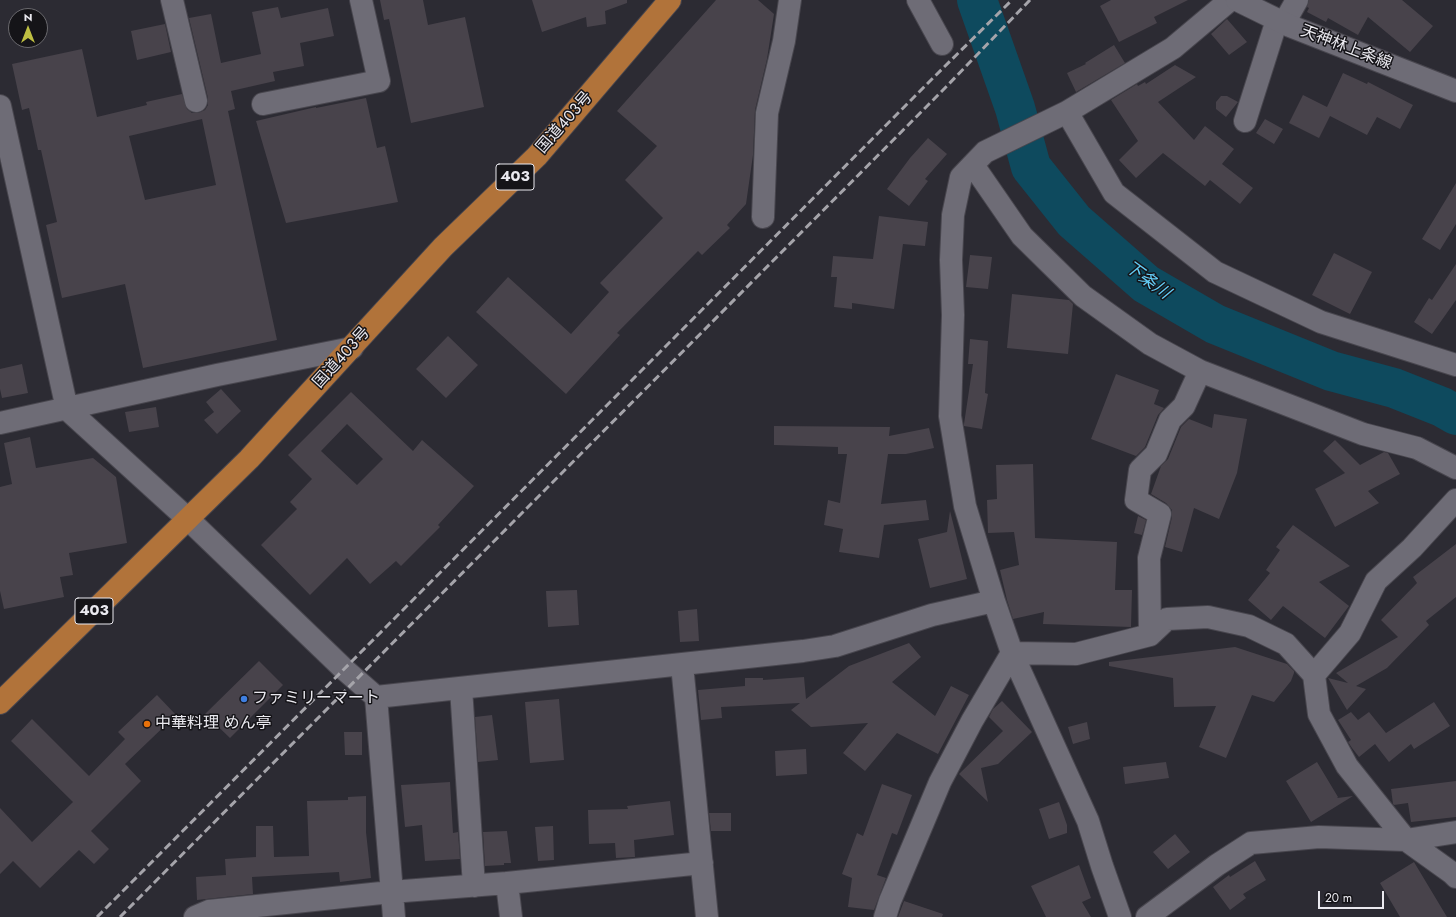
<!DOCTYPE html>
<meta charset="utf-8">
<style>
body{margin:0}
#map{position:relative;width:1456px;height:917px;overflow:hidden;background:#2c2b33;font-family:Jost,sans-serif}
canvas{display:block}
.north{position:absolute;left:8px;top:8px;width:40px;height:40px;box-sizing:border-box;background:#151418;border:1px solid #6a696e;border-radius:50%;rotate:0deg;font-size:11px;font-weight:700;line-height:16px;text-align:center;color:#eae9ef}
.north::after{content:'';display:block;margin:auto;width:14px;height:18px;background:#bebf42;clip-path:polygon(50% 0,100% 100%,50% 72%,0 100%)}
.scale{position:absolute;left:1318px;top:891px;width:66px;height:18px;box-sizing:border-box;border:2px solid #eae9ef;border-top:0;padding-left:5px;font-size:12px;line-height:14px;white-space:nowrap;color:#eae9ef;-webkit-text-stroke:3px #151418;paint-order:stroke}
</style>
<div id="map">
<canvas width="1456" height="917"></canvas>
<div class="north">N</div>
<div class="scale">20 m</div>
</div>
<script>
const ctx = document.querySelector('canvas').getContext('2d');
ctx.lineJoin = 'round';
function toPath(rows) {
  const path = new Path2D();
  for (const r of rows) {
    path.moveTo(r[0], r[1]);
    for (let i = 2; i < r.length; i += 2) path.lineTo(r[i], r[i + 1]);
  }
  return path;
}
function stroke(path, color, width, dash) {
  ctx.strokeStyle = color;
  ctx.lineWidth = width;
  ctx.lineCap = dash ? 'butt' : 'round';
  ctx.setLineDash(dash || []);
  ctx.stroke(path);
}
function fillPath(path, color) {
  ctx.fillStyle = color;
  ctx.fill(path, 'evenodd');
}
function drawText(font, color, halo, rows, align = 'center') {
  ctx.font = font + ' Jost,"Noto Sans JP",sans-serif';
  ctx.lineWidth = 3;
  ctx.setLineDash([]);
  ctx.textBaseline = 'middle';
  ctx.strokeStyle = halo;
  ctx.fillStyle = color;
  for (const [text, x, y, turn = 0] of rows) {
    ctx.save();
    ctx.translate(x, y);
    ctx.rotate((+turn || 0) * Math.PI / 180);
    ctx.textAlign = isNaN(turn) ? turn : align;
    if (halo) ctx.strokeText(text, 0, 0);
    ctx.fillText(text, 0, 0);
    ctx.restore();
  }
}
stroke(toPath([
 [977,0,1015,108,1031,167,1074,221,1146,284,1215,324,1331,371,1394,388,1442,407,1456,415]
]), '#0e4a5e', 40);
fillPath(toPath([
 [380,0,423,0,428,25,465,17,484,107,411,123,389,19,384,20],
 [532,0,627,0,627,3,605,11,606,24,587,27,586,17,542,32],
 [716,0,758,0,774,14,767,59,755,110,753,155,746,204,727,225,730,228,702,255,698,251,617,333,620,335,566,394,476,312,508,277,571,334,609,292,600,283,663,218,625,180,657,146,617,111],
 [1111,0,1188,0,1154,17,1157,23,1119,42,1100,6],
 [1309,0,1402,0,1433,26,1410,52,1368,17,1358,35,1328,18,1326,22,1307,12,1309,8,1307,7],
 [278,7,281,18,328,8,334,36,300,43,304,66,273,72,275,81,231,91,235,109,228,111,277,340,143,368,125,284,62,298,46,225,57,222,41,150,38,150,29,108,22,110,12,64,82,49,97,117,147,105,146,102,182,94,187,109,192,113,198,113,205,110,208,105,208,98,189,18,211,14,221,63,261,54,252,12],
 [202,119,216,185,145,200,129,136],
 [1227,19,1247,42,1229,55,1211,34],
 [165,24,171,52,137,60,131,31],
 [1114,45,1125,63,1076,92,1067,73,1086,64,1085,63],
 [1175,65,1196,77,1158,102,1194,140,1205,126,1234,149,1222,164,1253,188,1240,204,1210,180,1205,186,1163,153,1136,178,1119,160,1138,141,1111,100,1137,84,1138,86,1145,82,1146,84],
 [1343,73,1367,84,1368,82,1413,105,1400,129,1377,117,1367,135,1330,116,1319,138,1289,123,1303,95,1327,107],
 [1221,96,1227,96,1238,102,1226,117,1216,109,1216,102],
 [366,98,377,148,385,146,398,202,286,223,256,121,316,107,316,108],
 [1265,119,1283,129,1274,144,1256,133],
 [928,138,947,154,925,179,928,181,909,206,887,189,910,158],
 [1456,183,1456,224,1440,250,1422,239],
 [879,216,928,222,925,246,903,244,894,309,852,303,852,309,834,307,837,277,831,277,833,256,873,259],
 [1334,253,1372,272,1350,314,1312,295],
 [970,255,992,257,988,289,966,287],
 [1456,264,1456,300,1432,334,1414,322,1429,298,1432,300],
 [1012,294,1069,300,1073,304,1068,354,1007,348],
 [448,336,478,365,446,398,416,369],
 [970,339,988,341,985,393,988,394,982,429,964,426,964,424,973,364,968,364],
 [22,364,28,393,2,398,0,389,0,369],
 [1116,374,1159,390,1154,404,1164,408,1158,415,1145,447,1136,456,1091,439],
 [221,389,241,411,217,434,204,420,214,412,206,402],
 [351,392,413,451,422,440,474,486,438,525,440,527,401,566,396,561,370,584,347,558,310,595,261,545,297,509,290,502,312,479,288,455],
 [347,424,383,459,357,485,321,451],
 [156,407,159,427,129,432,125,412],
 [1214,414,1247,419,1237,473,1219,519,1194,508,1182,552,1165,547,1172,517,1172,510,1166,503,1151,494,1161,466,1168,459,1181,427,1189,419,1212,428],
 [774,426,890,427,889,436,929,428,934,448,906,454,888,454,881,504,926,500,929,520,884,525,879,558,839,552,843,529,824,525,828,500,840,503,847,454,838,454,838,447,774,445],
 [30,437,36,468,93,458,116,477,127,543,69,553,73,575,60,577,64,597,4,609,0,591,0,487,12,484,4,443],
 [1335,440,1360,465,1384,452,1388,453,1400,474,1368,491,1379,503,1335,527,1315,489,1345,473,1323,451],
 [1033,464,1035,538,1117,542,1115,590,1132,590,1131,627,1043,624,1044,612,1013,619,1007,600,1000,570,1019,565,1014,532,988,533,987,500,997,499,996,465],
 [950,511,967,579,930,588,918,539,947,532],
 [1138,516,1146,520,1142,535,1134,533],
 [1293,525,1350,566,1319,582,1349,606,1325,638,1283,606,1271,620,1248,600,1270,573,1266,570,1280,550,1276,547],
 [1456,544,1456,597,1426,621,1429,625,1387,668,1356,686,1366,689,1347,710,1328,678,1348,683,1336,673,1398,637,1381,620,1417,583,1413,577],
 [577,590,579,625,548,627,546,591],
 [697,609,699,641,680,642,678,611],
 [909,643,921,657,892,682,935,716,951,686,969,695,938,754,897,733,865,771,843,753,868,723,811,727,791,710,800,703,721,707,722,718,701,720,698,690,745,686,745,678,763,678,763,680,804,677,806,699,849,666],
 [1235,647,1287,664,1294,671,1294,673,1291,681,1274,702,1252,695,1226,758,1199,747,1216,706,1174,707,1173,678,1109,666,1109,662],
 [259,661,283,685,230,738,205,714],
 [157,695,176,715,125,764,141,781,91,831,109,849,94,864,79,850,40,888,13,861,0,874,0,808,32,842,73,802,11,741,32,719,89,776,125,739,118,732],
 [559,699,564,760,530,763,525,702],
 [1002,701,1032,732,998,764,981,768,988,802,959,774,1003,731,989,717,993,709],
 [1434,702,1450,726,1414,749,1411,744,1389,762,1375,744,1359,757,1352,748,1348,742,1351,740,1338,720,1351,712,1358,720,1369,712,1386,733],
 [492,715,498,760,478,762,475,717],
 [1087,722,1090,739,1073,744,1068,727],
 [344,732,362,732,362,755,345,755],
 [806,749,807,774,776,776,775,751],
 [1166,762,1169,778,1125,784,1123,767],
 [1317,762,1338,797,1337,798,1353,796,1311,822,1286,781],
 [1456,781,1456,817,1411,822,1408,803,1394,805,1393,804,1391,789],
 [450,782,453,833,458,832,460,859,425,861,422,825,405,827,401,785],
 [882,784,912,795,897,835,892,833,877,875,886,878,874,910,848,907,852,878,842,874,857,833,863,836],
 [366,796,366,832,371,878,340,882,339,872,252,877,253,894,197,900,196,877,226,875,225,859,256,857,256,826,273,826,274,857,309,856,307,801,348,800,348,797],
 [670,801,674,835,634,840,635,857,616,858,615,843,589,844,588,810,628,809,627,806],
 [1059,802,1067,825,1067,833,1049,839,1039,809],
 [709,813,731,813,731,831,711,831],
 [553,826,554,860,538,861,535,827],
 [507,831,511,863,504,863,504,865,485,866,483,832],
 [1175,834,1190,852,1168,869,1153,852],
 [1255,861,1266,880,1243,894,1246,898,1230,910,1213,887,1229,875,1230,877],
 [1414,862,1447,917,1400,917,1380,883],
 [1079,865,1091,898,1082,902,1091,917,1046,917,1031,886],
 [904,901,943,914,942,917,898,917]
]), '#48434b');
const street = toPath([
 [172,0,196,101],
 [918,0,942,44],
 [1284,23,1297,0],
 [263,104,379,81,361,0],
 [0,106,67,409,189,520,345,670,376,697,394,917],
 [1067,112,1114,193,1215,272,1321,322,1456,365],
 [1245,121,1277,20],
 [973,165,1022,236,1083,296,1150,344,1200,371,1363,434,1417,448,1456,468],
 [763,217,767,113,784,41,790,0],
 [0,423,217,375,352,348],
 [1150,635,1149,558,1160,514,1136,500,1140,470,1156,454,1170,420,1184,406,1200,371],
 [1012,653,1076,654,1150,635,1167,619,1208,617,1249,626,1286,644,1314,675,1319,714,1347,766,1406,840,1452,873,1456,877],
 [682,665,707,917],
 [1314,675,1350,633,1376,581,1412,548,1456,500],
 [461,688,474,886],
 [376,697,803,651,835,646,932,615,994,601],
 [507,883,511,917],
 [195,917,209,911,391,892,507,883,702,863],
 [885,917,890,901,940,782,972,721,1012,653],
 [1120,917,1102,866,1088,821,1012,653,994,601,965,506,950,416,953,315,951,260,953,215,961,177,985,152,1067,112,1173,48,1230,0],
 [1147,917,1217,865,1251,843,1319,837,1406,840,1456,832]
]);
const secondary = toPath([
 [1237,0,1290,26,1456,91]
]);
const highway = toPath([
 [0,703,249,459,443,247,537,156,670,0]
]);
stroke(street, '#48464e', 24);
stroke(secondary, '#48464e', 24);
stroke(highway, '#48464e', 24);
stroke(street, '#6e6c76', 22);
stroke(secondary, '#6e6c76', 22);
stroke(highway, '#b1733a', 22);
stroke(toPath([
 [97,917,931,80,1012,0],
 [120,917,943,90,1030,0]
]), '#a5a4aa', 3, [8, 4]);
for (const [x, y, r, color] of [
 [244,699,4,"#3f7fe0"],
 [147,724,4,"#e8710a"]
]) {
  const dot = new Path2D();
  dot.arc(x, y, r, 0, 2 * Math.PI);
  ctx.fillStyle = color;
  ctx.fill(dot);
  stroke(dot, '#151418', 1.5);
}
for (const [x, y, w] of [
 [515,177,38],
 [94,611,38]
]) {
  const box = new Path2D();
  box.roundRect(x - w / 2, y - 13, w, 26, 3);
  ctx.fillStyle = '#151418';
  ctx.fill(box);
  stroke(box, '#eae9ef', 1);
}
drawText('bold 15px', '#eae9ef', null, [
 ["403",515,177],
 ["403",94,611]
]);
drawText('16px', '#eae9ef', '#151418', [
 ["天神林上条線",1346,48,21],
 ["国道403号",565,123,-49],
 ["国道403号",342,358,-48]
]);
drawText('16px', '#eae9ef', '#151418', [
 ["ファミリーマート",252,699],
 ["中華料理 めん亭",155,724]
], 'left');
drawText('italic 17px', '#65cff8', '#151418', [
 ["下条川",1147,281,36]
]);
</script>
